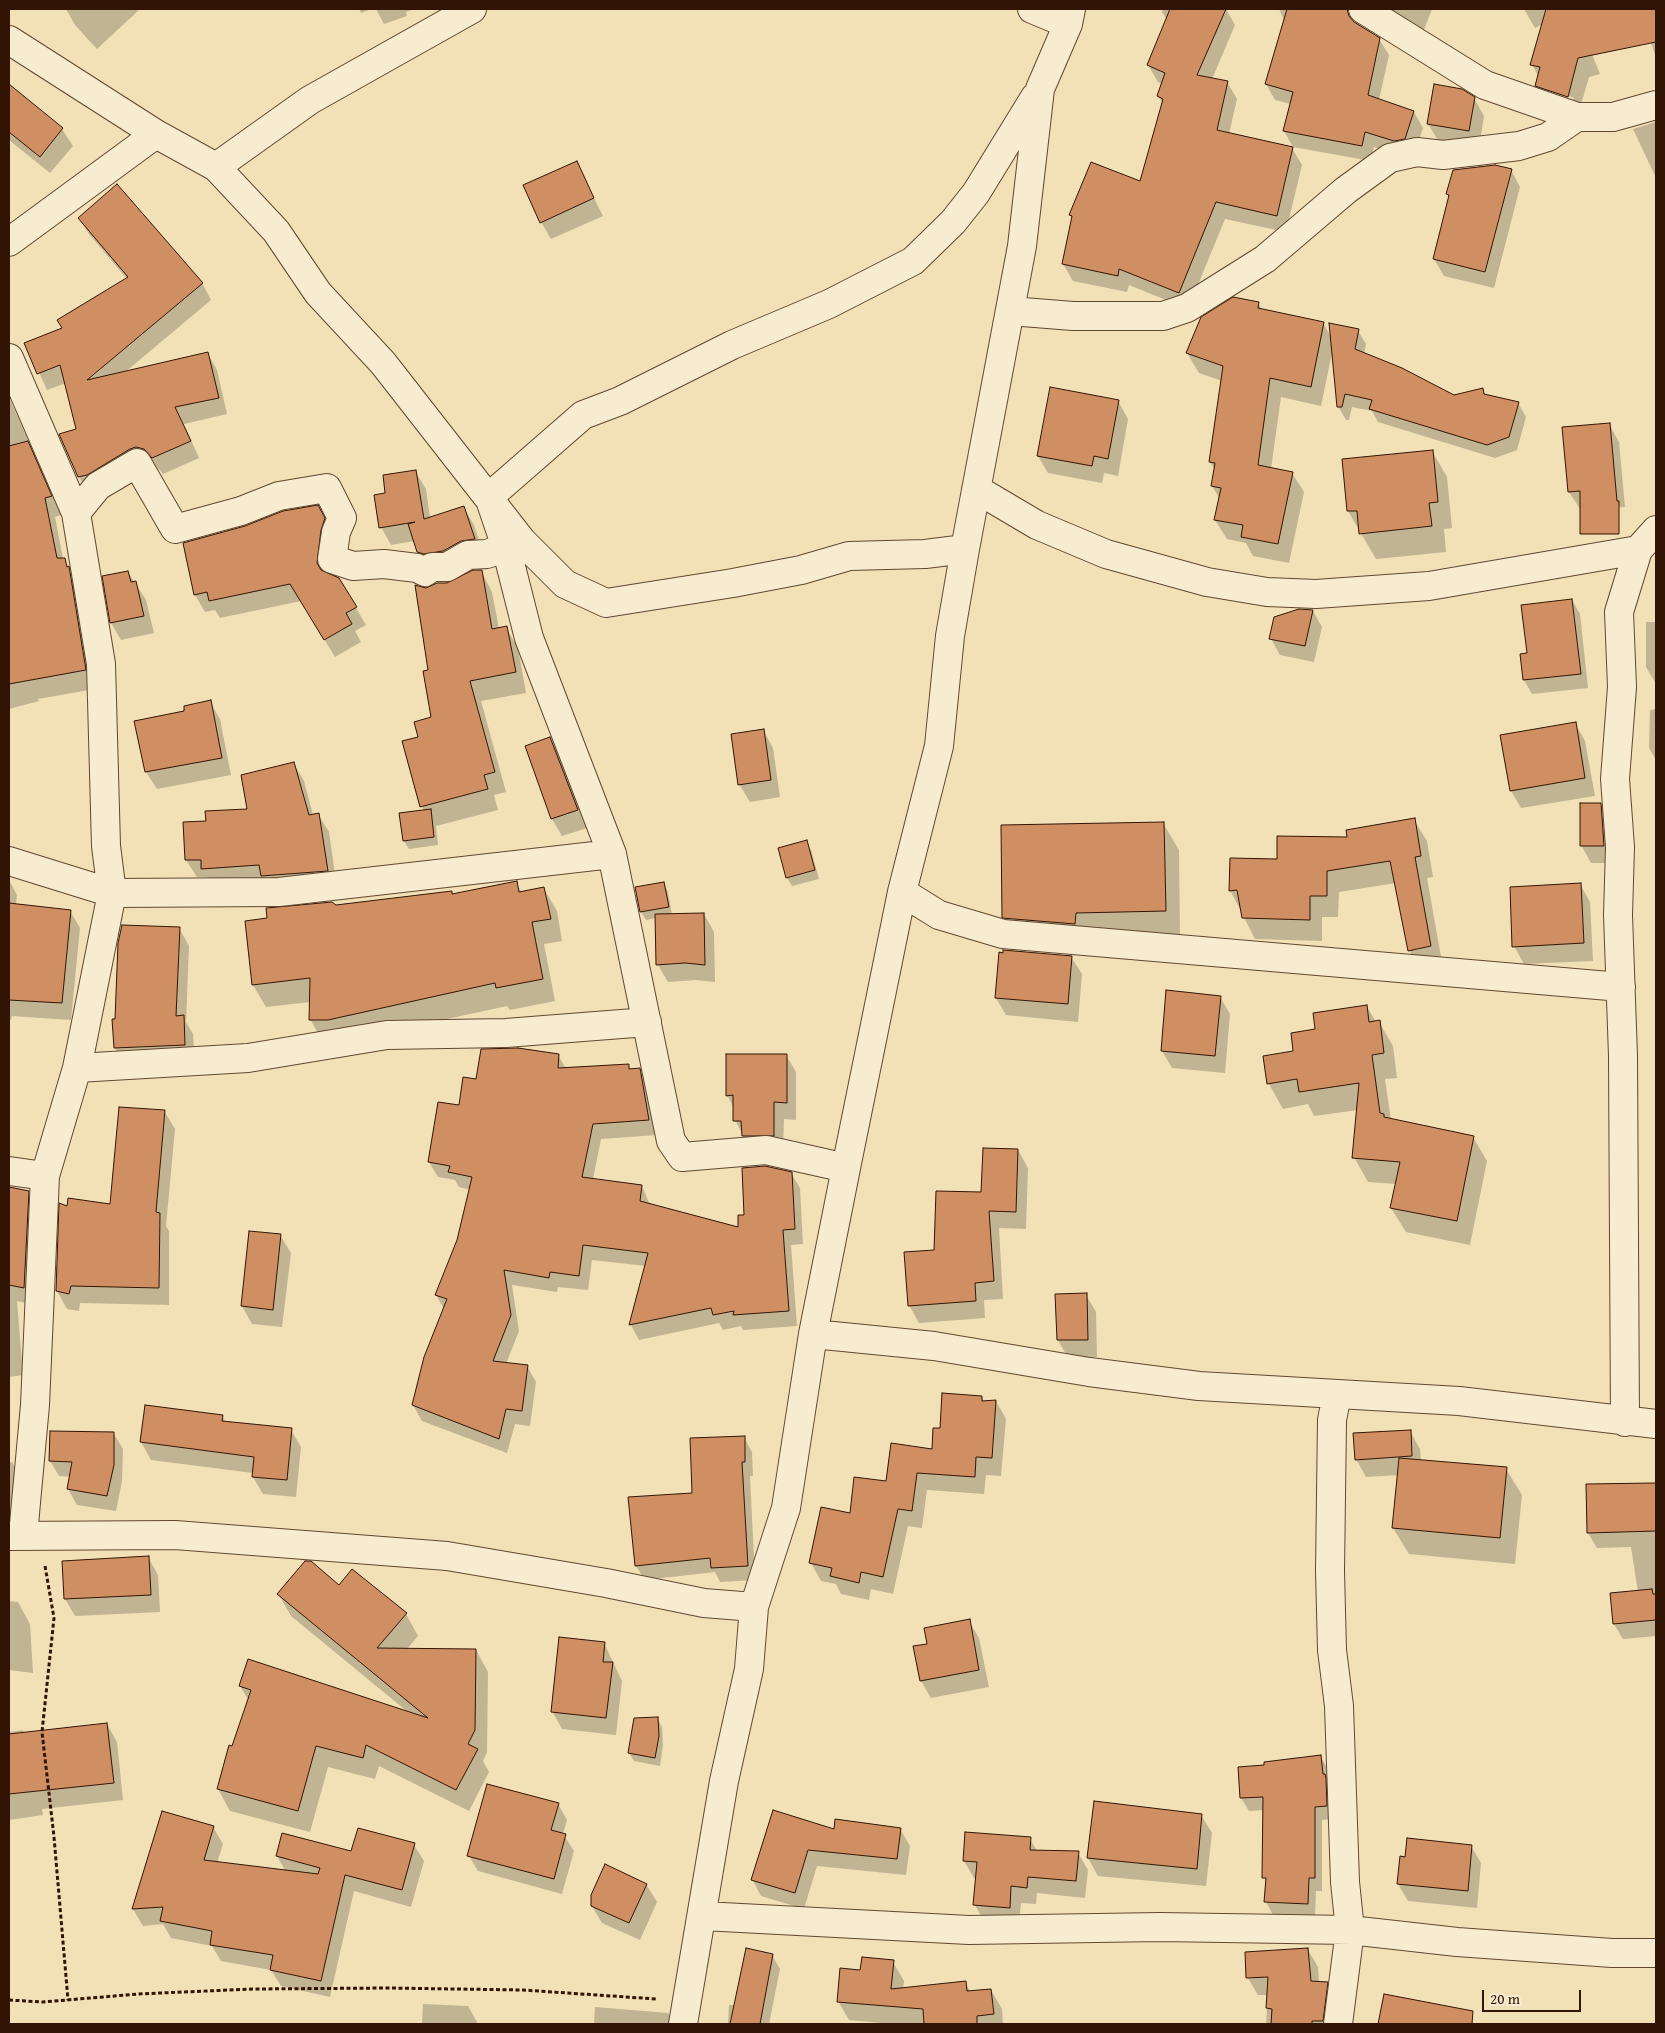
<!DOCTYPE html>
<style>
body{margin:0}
#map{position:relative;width:1665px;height:2033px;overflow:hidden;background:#f2e1b7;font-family:"Gentium Book Plus",serif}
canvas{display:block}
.frame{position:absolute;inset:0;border:10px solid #311404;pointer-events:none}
.scale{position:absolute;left:1482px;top:1990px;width:99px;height:22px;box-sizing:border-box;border:2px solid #311404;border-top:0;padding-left:6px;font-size:15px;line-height:18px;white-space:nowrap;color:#311404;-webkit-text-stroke:4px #f7ecd0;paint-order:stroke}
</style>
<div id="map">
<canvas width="1665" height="2033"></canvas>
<div class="frame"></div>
<div class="scale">20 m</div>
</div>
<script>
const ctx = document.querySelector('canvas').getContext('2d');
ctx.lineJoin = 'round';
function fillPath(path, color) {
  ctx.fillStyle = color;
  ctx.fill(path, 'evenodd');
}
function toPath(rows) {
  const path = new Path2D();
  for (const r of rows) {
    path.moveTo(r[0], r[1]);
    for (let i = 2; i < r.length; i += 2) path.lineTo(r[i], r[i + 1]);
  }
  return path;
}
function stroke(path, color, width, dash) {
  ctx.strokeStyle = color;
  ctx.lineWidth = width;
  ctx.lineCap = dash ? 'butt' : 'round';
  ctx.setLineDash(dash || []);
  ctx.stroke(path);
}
fillPath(toPath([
 [66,9,140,9,97,49,75,25],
 [359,9,372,9,361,13],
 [376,9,414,9,406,12,407,16,384,24],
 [1163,9,1226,9,1235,25,1212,79,1227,82,1237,99,1229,134,1292,148,1302,165,1286,232,1225,219,1188,309,1129,285,1127,292,1073,281,1063,264,1073,219,1070,215,1141,183,1163,104,1158,96,1162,84,1158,82,1148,65,1167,20,1162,12],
 [1279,9,1320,9,1379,39,1389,55,1379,100,1414,112,1423,128,1414,155,1404,157,1374,147,1371,161,1293,147,1284,131,1291,104,1275,100,1266,84,1284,20],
 [1382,9,1432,9,1422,35],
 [1524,9,1574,9,1600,74,1589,77,1578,115,1547,105,1536,86,1538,76,1532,64,1543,24,1535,28],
 [1549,89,1574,98,1573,100,1549,92],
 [1640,9,1656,9,1656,58],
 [9,85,62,129,73,146,50,173,9,140],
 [1474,98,1484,116,1479,148,1439,142,1428,124],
 [1656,122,1656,178,1633,129],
 [576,162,603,216,551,239,541,222],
 [1511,170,1520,187,1494,288,1444,276,1434,259,1450,199,1447,194],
 [79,218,202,283,211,300,124,373,208,354,217,370,227,414,184,424,199,458,163,474,155,465,146,463,88,493,79,477,77,430,66,383,47,390,26,344,64,329,127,279,89,234],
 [1258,303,1262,310,1323,323,1331,337,1358,331,1366,344,1364,354,1454,396,1482,389,1486,395,1518,403,1526,417,1517,450,1495,458,1378,422,1372,411,1352,407,1349,420,1346,420,1338,406,1332,353,1321,406,1281,397,1271,469,1292,473,1304,492,1289,563,1253,556,1246,543,1227,539,1215,520,1220,499,1212,486,1215,470,1210,462,1222,381,1199,373,1187,353],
 [9,397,61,515,55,517,63,559,75,578,95,689,38,699,39,701,9,709],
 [1118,401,1128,419,1118,476,1104,473,1102,483,1048,473,1038,456],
 [1609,424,1619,442,1625,507,1580,509,1569,492,1564,428],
 [1432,451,1447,477,1452,528,1444,529,1446,552,1376,559,1348,511],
 [415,471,426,489,430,518,464,508,474,525,484,556,428,570,415,541,391,545,381,527,387,494],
 [318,507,328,524,330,548,327,574,356,608,366,625,355,631,361,642,335,657,301,601,220,618,215,610,205,612,195,595],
 [481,571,492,592,499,629,506,628,518,648,526,693,481,701,506,792,494,795,498,810,436,826,438,845,409,849,404,841,424,812,404,742,419,738,433,718,427,589,437,584,455,582],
 [128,572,146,600,154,633,121,640,111,623,104,577],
 [1572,600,1580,614,1588,688,1532,694,1524,680,1528,654],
 [1313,611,1322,627,1314,662,1280,655,1271,639],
 [1646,622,1656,622,1656,684,1646,667],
 [210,702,220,719,231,775,157,789,146,772,136,722,186,712],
 [1656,709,1656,760,1649,748,1650,710],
 [1575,723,1585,741,1595,796,1521,808,1511,791],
 [763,730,773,748,780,797,750,802,739,784],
 [550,739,560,756,587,828,562,836,552,819,527,747],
 [294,764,304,781,313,815,318,814,329,832,337,888,212,886,207,877,197,877,186,860,207,822,248,810],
 [1600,804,1610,822,1614,863,1591,863,1581,845],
 [1414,820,1427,841,1433,877,1427,878,1443,968,1421,972,1409,950,1396,883,1339,892,1338,917,1322,917,1322,941,1255,939,1230,890,1278,861],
 [1163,823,1179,850,1180,938,1019,944,1004,917],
 [806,841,811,850,819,879,792,886,787,878,779,848],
 [9,880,17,895,16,905,70,911,80,928,71,1020,12,1016,11,1020,9,1020],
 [516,883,522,893,544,889,557,911,562,941,544,944,555,1001,510,1010,507,1006,341,1042,323,1042,310,1019,310,1002,266,1007,253,985,335,906,452,895],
 [664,883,668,892,672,915,704,914,714,932,715,982,696,980,668,982,658,965,657,918,646,920,641,912,636,888],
 [1580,884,1590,902,1593,961,1524,964,1514,946],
 [179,928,189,946,186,1022,193,1034,195,1062,125,1065,115,1048,117,1020],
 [1071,957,1082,974,1078,1022,1006,1015,996,998],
 [1220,997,1230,1014,1225,1073,1172,1068,1162,1051],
 [1367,1007,1376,1022,1379,1022,1393,1046,1397,1078,1385,1079,1391,1120,1473,1137,1487,1161,1470,1245,1406,1232,1391,1208,1396,1184,1368,1182,1354,1157,1358,1110,1314,1116,1308,1104,1283,1109,1269,1084,1264,1057,1295,1052,1317,1031],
 [558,1055,566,1069,628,1065,631,1070,639,1069,648,1084,657,1135,601,1139,593,1179,642,1186,650,1205,739,1228,745,1217,791,1173,800,1188,803,1244,791,1245,797,1326,743,1330,741,1326,723,1330,719,1323,639,1340,631,1325,646,1266,592,1260,588,1290,558,1287,557,1292,512,1285,519,1331,506,1364,527,1366,536,1382,530,1426,515,1424,507,1453,422,1421,413,1405,444,1309,436,1295,458,1241,471,1190,459,1187,455,1180,438,1177,429,1162,460,1106,477,1081],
 [786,1055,796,1072,796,1120,784,1119,783,1153,753,1154,735,1120,734,1108,727,1095],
 [165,1112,175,1129,166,1226,169,1231,169,1305,80,1303,79,1311,67,1309,57,1291,68,1208,115,1209],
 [1018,1150,1028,1168,1026,1229,999,1228,1003,1299,984,1300,985,1318,919,1323,909,1305,935,1251],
 [9,1197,28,1200,38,1217,34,1305,17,1301,23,1375,9,1377],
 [280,1235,291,1253,282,1327,252,1324,242,1306],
 [1057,1295,1086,1295,1096,1312,1097,1357,1068,1358,1058,1340],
 [982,1397,984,1402,996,1401,1006,1419,1001,1476,986,1475,984,1494,927,1490,922,1528,908,1526,893,1594,871,1589,869,1600,841,1594,836,1584,821,1581,811,1563,851,1514,887,1483,933,1450,941,1429],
 [222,1416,226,1422,291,1430,301,1447,296,1497,263,1494,253,1477,253,1473,151,1460,141,1442],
 [1410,1431,1420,1449,1421,1461,1506,1469,1522,1495,1515,1564,1409,1554,1393,1528,1399,1475,1366,1477,1356,1459],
 [114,1434,123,1449,122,1481,116,1511,77,1505,68,1489,71,1477,59,1476,50,1461],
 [744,1437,752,1452,753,1476,750,1476,755,1580,720,1582,715,1572,645,1580,636,1566,694,1494],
 [9,1462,12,1462,22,1480,20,1512,9,1512],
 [1656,1484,1656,1636,1623,1639,1614,1624,1638,1592,1631,1547,1597,1548,1588,1533,1587,1486],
 [148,1557,158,1575,160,1612,75,1616,65,1599],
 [340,1587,406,1614,418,1636,407,1649,476,1650,488,1672,487,1752,483,1761,489,1772,469,1811,379,1766,375,1779,328,1767,310,1832,230,1811,218,1789,249,1701,240,1686,409,1713,291,1616,279,1595],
 [9,1601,18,1602,30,1624,33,1673,9,1670],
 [969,1621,979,1638,989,1687,931,1698,921,1681,929,1645],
 [604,1643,622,1681,616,1735,562,1729,552,1711],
 [657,1718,662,1727,663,1745,660,1766,634,1761,629,1753],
 [107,1724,117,1742,123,1800,42,1809,43,1815,9,1820,9,1732,23,1730,24,1733],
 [1320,1756,1328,1769,1334,1819,1322,1820,1322,1891,1316,1891,1315,1917,1273,1915,1266,1902,1264,1810,1249,1811,1241,1798,1239,1768,1265,1766],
 [558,1804,567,1820,563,1834,574,1851,562,1894,478,1871,469,1856],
 [163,1812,213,1827,223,1844,217,1863,286,1872,277,1856,352,1853,414,1845,424,1861,411,1907,354,1891,330,1997,281,1986,271,1970,221,1961,212,1946,171,1938,163,1924,143,1926,133,1909],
 [1201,1815,1212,1833,1206,1886,1098,1876,1088,1858],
 [900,1829,910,1846,906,1875,817,1866,804,1909,761,1896,752,1879,835,1831],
 [1030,1839,1037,1851,1078,1853,1088,1870,1085,1898,1037,1893,1036,1904,1021,1903,1019,1924,984,1921,975,1905,977,1878,974,1878,964,1861],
 [1471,1846,1481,1863,1477,1908,1408,1901,1398,1884],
 [646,1884,657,1902,640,1940,602,1923,592,1906],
 [1308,1950,1318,1967,1319,1983,1327,1984,1337,2001,1334,2024,1266,2024,1268,1995,1258,1995,1248,1978],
 [772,1955,780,1969,769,2024,728,2024,729,2005,735,2005],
 [893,1962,904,1981,903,1989,965,1983,971,1992,991,1990,1002,2009,1003,2024,892,2024,849,2020,838,2001,861,1971],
 [1385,1995,1441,2006,1451,2024,1379,2024],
 [423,2004,468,2006,478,2024,422,2024],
 [595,2007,668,2013,675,2024,594,2024]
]), '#0003');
const building = toPath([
 [1170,9,1226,9,1197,75,1228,81,1217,130,1293,147,1277,216,1216,202,1179,293,1119,269,1118,276,1062,264,1072,216,1069,215,1091,162,1140,181,1163,99,1157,96,1165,73,1147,65,1170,9],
 [1287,9,1347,9,1349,16,1354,22,1380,38,1368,95,1414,111,1405,139,1394,141,1365,132,1362,146,1283,131,1293,92,1265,84,1287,9],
 [1546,9,1656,9,1656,42,1578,58,1568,97,1535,86,1540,67,1530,65,1546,9],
 [9,84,63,128,40,157,9,132,9,84],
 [1434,84,1462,89,1475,97,1469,131,1427,124,1434,84],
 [577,161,594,198,540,223,523,185,577,161],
 [1495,165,1512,169,1485,272,1433,259,1449,195,1446,194,1453,170,1495,165],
 [117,184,203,283,87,380,208,352,219,398,175,407,191,441,152,458,144,449,136,447,130,449,87,475,78,477,59,434,76,429,60,365,37,374,24,343,62,328,57,320,128,277,78,218,117,184],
 [1233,297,1259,302,1258,308,1324,322,1311,387,1270,378,1258,465,1293,472,1278,544,1241,537,1243,525,1214,520,1221,488,1211,486,1215,463,1209,462,1223,366,1186,353,1201,317,1233,297],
 [1329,323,1359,329,1355,349,1402,368,1454,395,1483,388,1484,394,1519,402,1509,437,1487,445,1369,409,1372,400,1345,394,1342,407,1337,407,1329,323],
 [1050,387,1119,400,1108,459,1094,456,1092,466,1037,456,1050,387],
 [1610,423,1617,501,1619,501,1619,534,1580,534,1580,491,1568,492,1562,427,1610,423],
 [28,441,52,496,45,498,57,558,65,558,67,567,69,566,86,670,9,684,9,446,28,441],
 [1433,450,1438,502,1429,503,1432,526,1359,534,1357,511,1347,511,1342,459,1433,450],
 [416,470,424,519,464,506,475,539,461,541,443,551,424,554,417,552,408,524,415,522,379,528,374,495,385,493,383,475,416,470],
 [318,505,325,518,321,530,317,563,321,570,339,578,357,607,346,613,352,624,324,640,290,584,209,601,207,592,194,595,183,543,245,526,283,511,318,505],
 [473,570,482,570,492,629,507,626,516,672,470,681,495,772,484,775,488,789,420,807,402,741,418,737,414,722,431,717,423,671,428,670,415,585,426,588,437,583,447,583,473,570],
 [128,571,131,582,136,581,144,616,110,623,102,576,128,571],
 [1572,599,1581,674,1523,680,1520,654,1527,653,1521,605,1572,599],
 [1299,609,1313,610,1305,646,1269,639,1274,617,1299,609],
 [211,700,222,758,145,772,134,721,184,711,184,706,211,700],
 [1576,722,1585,778,1510,791,1500,735,1576,722],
 [764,729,771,780,738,785,731,734,764,729],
 [550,737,578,810,551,819,525,746,550,737],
 [294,762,309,815,319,813,328,871,261,876,259,865,201,869,201,860,185,860,183,822,206,821,205,811,247,809,241,775,294,762],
 [1580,803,1601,803,1604,846,1580,846,1580,803],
 [431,809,434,837,403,841,399,813,431,809],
 [1415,818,1421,856,1415,857,1431,946,1408,951,1390,861,1327,871,1327,896,1310,896,1310,920,1242,918,1237,890,1229,891,1230,858,1277,859,1277,836,1347,837,1346,830,1415,818],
 [1164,822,1166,911,1076,913,1075,924,1002,918,1001,825,1164,822],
 [807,840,815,870,786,878,778,848,807,840],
 [517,881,519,892,544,887,551,919,532,922,543,979,496,988,495,983,328,1020,309,1020,310,978,252,985,245,921,267,918,266,908,332,902,336,905,452,891,452,894,517,881],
 [664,882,669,907,640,912,635,887,664,882],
 [1581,883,1584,943,1512,947,1510,887,1581,883],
 [9,903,71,910,62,1003,9,1000,9,903],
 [704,913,705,965,685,963,656,965,655,914,704,913],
 [122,925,180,927,176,1016,184,1015,185,1045,114,1048,112,1019,115,1019,118,943,122,925],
 [1003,950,1072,956,1068,1004,995,998,999,952,1003,953,1003,950],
 [1166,990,1221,996,1215,1056,1161,1051,1166,990],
 [1367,1005,1369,1022,1380,1020,1384,1053,1372,1055,1380,1113,1384,1114,1384,1117,1474,1136,1457,1221,1390,1208,1400,1162,1352,1158,1359,1083,1299,1092,1297,1079,1267,1084,1263,1056,1293,1051,1291,1033,1315,1029,1313,1013,1367,1005],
 [518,1048,559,1054,558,1068,629,1064,629,1069,640,1068,649,1120,593,1124,582,1177,642,1185,640,1201,738,1227,738,1215,744,1215,742,1168,765,1166,792,1172,795,1229,783,1230,789,1311,733,1315,734,1311,713,1315,711,1308,629,1325,648,1253,583,1245,579,1276,550,1272,549,1278,504,1270,511,1315,493,1361,528,1365,522,1411,506,1409,499,1439,412,1405,424,1357,447,1299,435,1295,457,1240,472,1177,448,1172,450,1166,428,1162,438,1102,459,1105,463,1077,476,1079,481,1049,518,1048],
 [726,1054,787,1054,787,1103,774,1102,774,1136,742,1136,741,1121,733,1121,733,1095,726,1096,726,1054],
 [119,1107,165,1110,156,1212,160,1213,159,1288,71,1286,69,1294,56,1291,59,1203,67,1206,68,1198,110,1204,119,1107],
 [983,1148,1018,1149,1016,1212,989,1211,994,1281,975,1283,976,1301,908,1306,904,1252,934,1250,936,1191,981,1192,983,1148],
 [9,1187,29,1191,24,1288,9,1285,9,1187],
 [249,1231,281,1234,273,1310,241,1306,249,1231],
 [1087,1293,1088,1340,1057,1340,1055,1294,1087,1293],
 [942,1393,982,1396,982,1401,996,1400,992,1458,976,1457,975,1477,917,1473,912,1511,898,1509,883,1577,861,1572,859,1583,830,1576,832,1568,809,1563,821,1507,850,1513,854,1477,886,1481,891,1443,932,1449,933,1428,940,1428,942,1393],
 [145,1405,223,1415,222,1421,292,1428,287,1480,252,1477,254,1457,140,1442,145,1405],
 [1411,1430,1412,1456,1355,1460,1353,1433,1411,1430],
 [50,1431,114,1432,114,1465,107,1496,67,1489,72,1462,49,1461,50,1431],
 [745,1436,745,1462,742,1462,748,1566,711,1568,710,1558,635,1566,628,1497,692,1493,690,1438,745,1436],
 [1399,1458,1507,1467,1500,1538,1392,1528,1399,1458],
 [1656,1483,1656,1531,1587,1533,1586,1484,1656,1483],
 [149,1556,151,1595,64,1599,62,1561,149,1556],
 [305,1561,311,1561,339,1585,352,1569,407,1613,377,1648,476,1649,475,1730,468,1744,478,1749,456,1790,366,1745,363,1758,316,1746,298,1811,217,1789,229,1745,232,1746,251,1690,239,1686,248,1659,428,1718,277,1594,305,1561],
 [1652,1589,1653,1594,1656,1594,1656,1620,1613,1624,1610,1593,1652,1589],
 [970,1619,979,1670,920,1681,913,1646,927,1644,924,1628,970,1619],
 [559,1637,605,1642,603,1662,613,1662,606,1718,551,1712,559,1637],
 [658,1717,659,1736,655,1758,628,1753,634,1718,658,1717],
 [107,1723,114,1783,9,1794,9,1734,107,1723],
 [1321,1755,1323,1774,1325,1774,1326,1778,1327,1806,1315,1807,1315,1878,1309,1878,1308,1904,1264,1902,1266,1878,1262,1878,1263,1797,1240,1798,1238,1767,1264,1765,1264,1762,1321,1755],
 [487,1784,559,1803,551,1830,566,1834,554,1879,467,1856,487,1784],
 [1094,1801,1202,1814,1197,1869,1087,1858,1094,1801],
 [773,1810,834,1829,835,1819,901,1828,897,1859,808,1850,795,1893,751,1880,773,1810],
 [162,1811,214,1826,204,1860,318,1874,320,1868,276,1856,282,1833,351,1851,358,1828,415,1843,402,1890,345,1875,321,1981,270,1970,273,1955,210,1945,212,1931,160,1921,163,1907,132,1909,162,1811],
 [965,1832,1031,1837,1030,1850,1079,1851,1076,1881,1028,1877,1027,1888,1011,1886,1010,1908,973,1905,977,1862,963,1861,965,1832],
 [1407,1838,1472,1845,1468,1891,1397,1884,1400,1856,1405,1857,1407,1838],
 [605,1864,647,1884,629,1923,591,1906,591,1895,605,1864],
 [746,1948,773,1954,760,2024,730,2024,746,1948],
 [1308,1948,1311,1981,1328,1982,1323,2021,1312,2021,1312,2024,1271,2024,1272,2009,1266,2008,1268,1977,1246,1978,1245,1952,1308,1948],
 [862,1957,894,1960,891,1989,966,1981,967,1991,991,1989,994,2014,977,2016,977,2024,924,2024,923,2009,837,2002,840,1968,860,1970,862,1957],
 [1384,1994,1473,2011,1472,2024,1378,2024,1384,1994]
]);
fillPath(building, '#cf8f62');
stroke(building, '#311404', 1);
const street = toPath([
 [1032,9,1068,24],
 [1363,9,1485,85,1577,117,1613,117,1656,105],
 [9,40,156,134,216,167,276,231,318,293,383,363,522,541,565,584,606,603,733,583,801,570,849,556,925,554,965,549],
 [216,167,310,100,472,9],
 [9,242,156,134],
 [1010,311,1073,316,1163,316,1187,308,1265,259,1346,190,1390,158,1417,152,1443,155,1519,146,1548,137,1577,117],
 [9,358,76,513,101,664,106,846,112,893,77,1068,45,1176,35,1405,23,1535],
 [976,489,1037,525,1106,554,1207,582,1267,592,1316,594,1429,586,1638,550,1656,530],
 [76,513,98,486,137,463,175,529,241,511,279,496,327,488,342,518,336,532,332,559,353,566,384,564,417,568,425,572,432,567,447,567,468,555,487,554,506,547],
 [9,861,112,893,279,892,612,854],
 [902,892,939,915,1003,934,1621,987],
 [77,1068,248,1058,387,1035,506,1033,647,1022],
 [846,1168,766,1150,682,1157,671,1141,612,854,529,638,506,547,489,497,583,415,620,401,732,345,829,304,913,261,953,222,976,193,1035,97],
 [9,1171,45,1176],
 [813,1334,934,1346,1089,1372,1199,1386,1459,1401,1656,1424],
 [1337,1394,1332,1420,1330,1571,1332,1650,1339,1706,1345,1882,1350,1930,1338,2024],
 [1625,1422,1623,1056,1618,915,1620,847,1615,779,1622,687,1619,612,1638,550],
 [9,1536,175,1535,447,1556,606,1583,704,1603,754,1607],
 [703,1916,969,1930,1160,1927,1350,1930,1457,1942,1612,1953,1656,1953],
 [683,2024,724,1781,749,1669,754,1607,786,1508,813,1334,846,1168,902,892,939,746,950,636,965,549,1022,246,1040,89,1068,24,1071,9]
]);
stroke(street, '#614731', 30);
stroke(toPath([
 [45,1566,54,1618,42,1732,54,1837,68,2000],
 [9,2000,43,2002,138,1994,252,1989,389,1988,523,1990,656,1999]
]), '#311404', 3, [4, 2.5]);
stroke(street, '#f7ecd0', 28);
</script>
